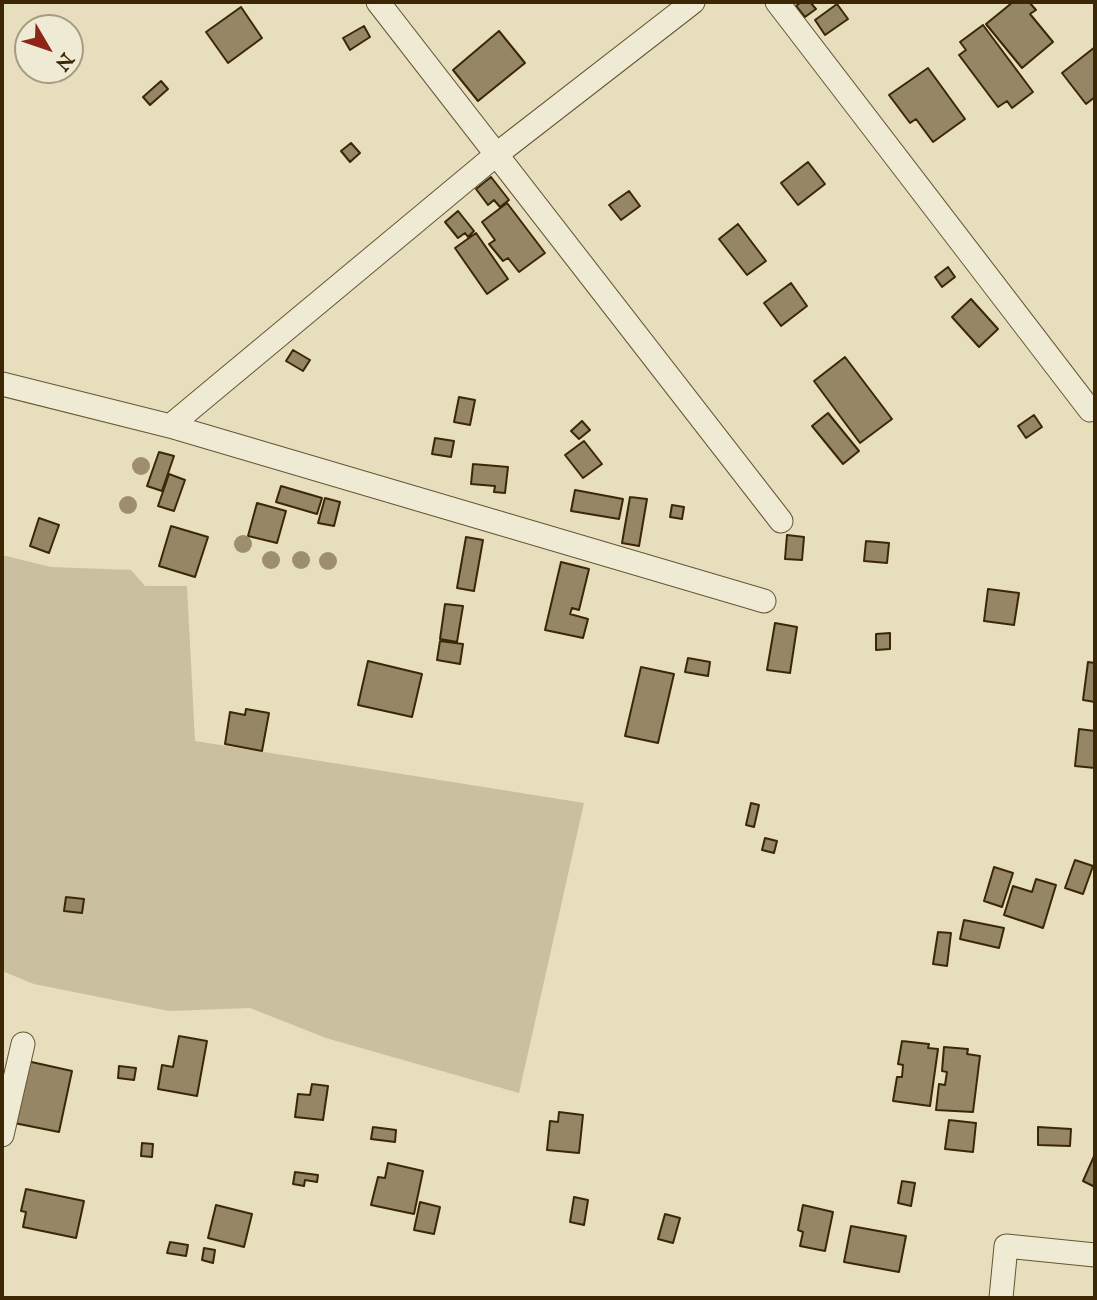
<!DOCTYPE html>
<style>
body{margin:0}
#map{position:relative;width:1097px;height:1300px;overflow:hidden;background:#e7debd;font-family:"IM FELL English",serif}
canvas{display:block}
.frame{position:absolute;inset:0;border:4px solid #3c2705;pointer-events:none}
.north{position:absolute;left:14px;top:14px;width:70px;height:70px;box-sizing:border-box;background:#efead4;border:2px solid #a79c81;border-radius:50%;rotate:129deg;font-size:19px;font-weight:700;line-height:28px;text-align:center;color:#3c2705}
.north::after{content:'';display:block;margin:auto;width:24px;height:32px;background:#8f2418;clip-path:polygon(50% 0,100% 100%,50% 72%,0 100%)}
</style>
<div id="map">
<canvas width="1097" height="1300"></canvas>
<div class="frame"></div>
<div class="north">N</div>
</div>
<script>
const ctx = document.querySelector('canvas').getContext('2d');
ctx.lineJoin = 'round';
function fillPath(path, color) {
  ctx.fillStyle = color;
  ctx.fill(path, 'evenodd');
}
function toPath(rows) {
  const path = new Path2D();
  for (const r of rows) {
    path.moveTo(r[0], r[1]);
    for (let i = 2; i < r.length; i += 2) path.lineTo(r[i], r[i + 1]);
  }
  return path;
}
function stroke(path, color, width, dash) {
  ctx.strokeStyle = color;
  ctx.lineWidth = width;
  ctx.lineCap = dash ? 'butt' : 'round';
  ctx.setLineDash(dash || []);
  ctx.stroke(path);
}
fillPath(toPath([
 [2,555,51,567,131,570,145,586,187,586,195,741,584,803,519,1093,326,1038,250,1008,169,1011,34,984,2,971]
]), '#cabf9e');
const building = toPath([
 [801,2,810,2,816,9,805,17,796,6,801,2],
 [1013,2,1029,2,1036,10,1030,14,1053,42,1022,68,986,24,1013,2],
 [837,4,848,19,825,35,815,20,837,4],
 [241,7,262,38,228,63,206,32,241,7],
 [983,25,1033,92,1012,108,1007,101,998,107,959,55,966,50,960,42,983,25],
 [364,26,370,37,350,50,343,38,364,26],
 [499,31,525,63,478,101,453,70,499,31],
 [1095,47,1095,97,1086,104,1062,73,1095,47],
 [928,68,965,119,933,142,916,119,910,123,889,95,928,68],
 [161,81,168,89,150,105,143,97,161,81],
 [351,143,360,153,350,162,341,151,351,143],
 [808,162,825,184,798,205,781,183,808,162],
 [491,177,509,200,500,207,494,200,488,205,476,189,491,177],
 [629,191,640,206,621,220,609,205,629,191],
 [507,203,545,253,519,272,508,258,503,261,489,244,495,240,482,222,507,203],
 [458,211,474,231,468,237,465,233,458,238,445,222,458,211],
 [738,224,766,261,747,275,719,239,738,224],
 [476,233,508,279,487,294,455,248,476,233],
 [948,267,955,277,942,287,935,277,948,267],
 [791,283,807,306,781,326,764,303,791,283],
 [971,299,998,329,979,347,952,317,971,299],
 [293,350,310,360,303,371,286,361,293,350],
 [845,357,892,419,860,443,814,381,845,357],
 [459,397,475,400,470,425,454,422,459,397],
 [828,413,859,451,843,464,812,426,828,413],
 [1034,415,1042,427,1026,438,1018,426,1034,415],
 [582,421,590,430,579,439,571,431,582,421],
 [435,438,454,441,451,457,432,454,435,438],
 [584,441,602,464,583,478,565,455,584,441],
 [159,452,174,456,162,491,147,486,159,452],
 [473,464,508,467,505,493,494,492,495,486,471,484,473,464],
 [169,474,185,480,174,511,158,506,169,474],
 [281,486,322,498,317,514,276,502,281,486],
 [575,490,623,499,619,519,571,511,575,490],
 [630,497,647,499,639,546,622,543,630,497],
 [325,498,340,502,334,526,318,523,325,498],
 [257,503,286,511,277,543,248,536,257,503],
 [672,505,684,507,682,519,670,517,672,505],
 [39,518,59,525,49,553,30,546,39,518],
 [171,526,208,537,195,577,159,566,171,526],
 [787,535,804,537,802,560,785,559,787,535],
 [466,537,483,540,474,591,457,588,466,537],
 [866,541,889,543,887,563,864,561,866,541],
 [561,562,589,569,579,610,572,608,570,614,588,619,583,638,545,630,561,562],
 [988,589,1019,593,1014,625,984,621,988,589],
 [445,604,463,606,457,642,440,639,445,604],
 [775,623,797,627,790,673,767,670,775,623],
 [890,633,890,649,876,650,876,634,890,633],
 [440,641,463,644,460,664,437,660,440,641],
 [688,658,710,662,708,676,685,672,688,658],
 [368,661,422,674,412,717,358,705,368,661],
 [1088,662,1095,663,1095,702,1083,700,1088,662],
 [641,667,674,674,658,743,625,736,641,667],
 [246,709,269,713,262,751,225,744,230,712,245,715,246,709],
 [1079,729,1095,731,1095,768,1075,766,1079,729],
 [751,803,759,805,754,827,746,825,751,803],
 [765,838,777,841,774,853,762,850,765,838],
 [1075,860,1093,866,1083,894,1065,888,1075,860],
 [994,867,1013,873,1002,907,984,901,994,867],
 [1036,879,1056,885,1043,928,1004,915,1013,886,1032,892,1036,879],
 [66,897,84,899,82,913,64,911,66,897],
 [964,920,1004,928,999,948,960,939,964,920],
 [938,932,951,933,947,966,933,964,938,932],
 [179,1036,207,1041,197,1096,158,1089,162,1065,173,1067,179,1036],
 [902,1041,929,1044,928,1048,938,1049,930,1106,893,1101,897,1077,902,1077,903,1065,898,1064,902,1041],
 [944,1047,968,1049,967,1054,980,1056,973,1112,936,1110,939,1084,945,1085,947,1072,942,1071,944,1047],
 [27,1061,72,1071,59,1132,14,1123,27,1061],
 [119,1066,136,1068,134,1080,118,1078,119,1066],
 [312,1084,328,1086,323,1120,295,1117,298,1094,310,1095,312,1084],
 [559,1112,583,1115,579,1153,547,1150,550,1121,558,1122,559,1112],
 [949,1120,976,1123,973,1152,945,1149,949,1120],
 [373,1127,396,1130,395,1142,371,1139,373,1127],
 [1038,1127,1071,1129,1070,1146,1038,1145,1038,1127],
 [142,1143,153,1144,152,1157,141,1156,142,1143],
 [1095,1154,1095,1187,1083,1181,1095,1154],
 [388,1163,423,1171,414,1214,371,1205,378,1177,385,1178,388,1163],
 [295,1172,318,1175,317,1182,305,1180,304,1186,293,1184,295,1172],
 [902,1181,915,1183,911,1206,898,1203,902,1181],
 [26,1189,84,1201,76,1238,23,1227,26,1212,21,1211,26,1189],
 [574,1197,588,1200,584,1225,570,1222,574,1197],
 [420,1202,440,1207,434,1234,414,1230,420,1202],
 [216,1205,252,1214,244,1247,208,1238,216,1205],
 [803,1205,833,1212,825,1251,800,1246,803,1232,798,1230,803,1205],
 [665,1214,680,1218,673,1243,658,1239,665,1214],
 [851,1226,906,1236,899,1272,844,1262,851,1226],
 [170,1242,188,1245,186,1256,167,1253,170,1242],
 [204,1248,215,1250,213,1263,202,1260,204,1248]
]);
fillPath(building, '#958665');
stroke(building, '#3c2705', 2);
const street = toPath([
 [378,2,781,521],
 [777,2,1090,410],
 [2,384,170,426,764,601],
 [170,426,497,154,693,2],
 [2,1135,23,1044],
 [1001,1298,1006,1246,1095,1255]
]);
stroke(street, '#675533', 25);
stroke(street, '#efead4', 23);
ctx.fillStyle = '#9d8e6d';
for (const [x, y] of [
 [141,466],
 [128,505],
 [243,544],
 [271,560],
 [301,560],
 [328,561]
]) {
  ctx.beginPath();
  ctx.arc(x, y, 9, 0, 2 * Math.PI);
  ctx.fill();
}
</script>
